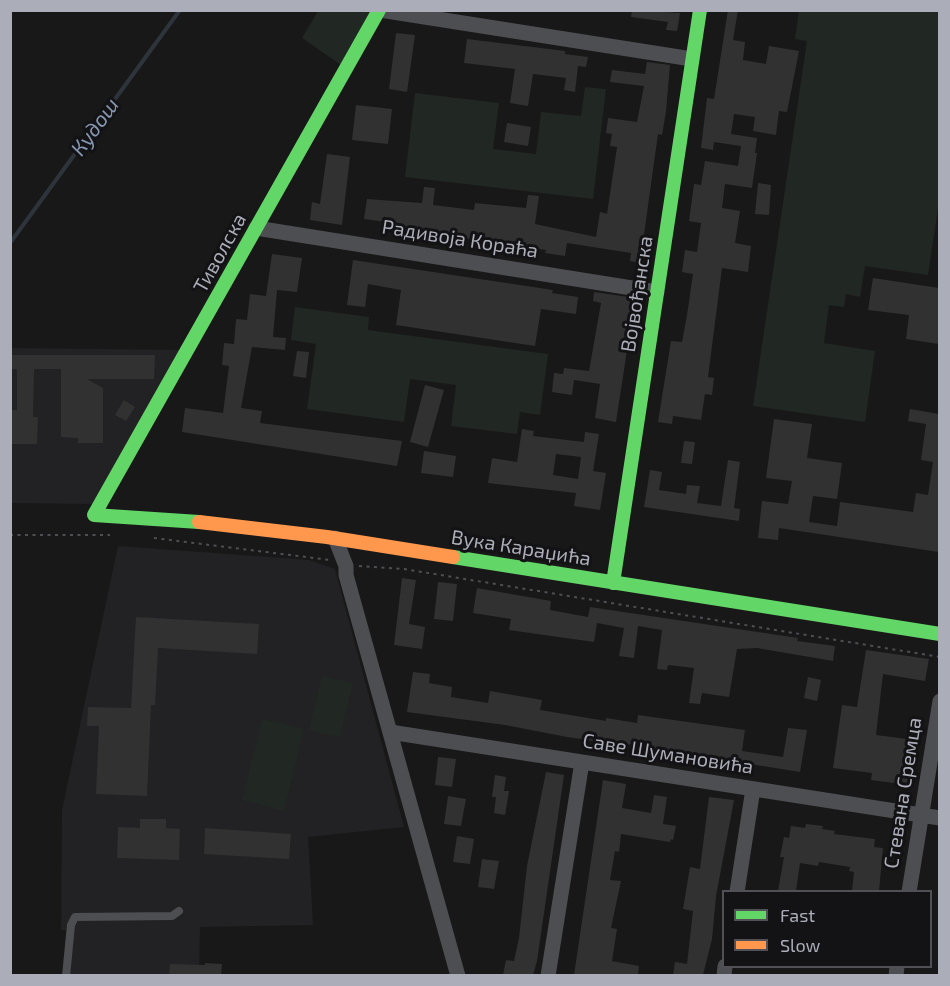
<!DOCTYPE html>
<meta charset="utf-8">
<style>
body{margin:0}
#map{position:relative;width:950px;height:986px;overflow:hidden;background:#181818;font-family:"Exo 2",sans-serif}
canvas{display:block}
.frame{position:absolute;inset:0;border:12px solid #abadb8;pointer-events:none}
.legend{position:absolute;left:722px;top:890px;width:210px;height:78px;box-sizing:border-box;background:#131214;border:2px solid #505056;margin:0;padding:8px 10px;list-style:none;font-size:18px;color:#abadb8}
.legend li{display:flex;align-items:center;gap:12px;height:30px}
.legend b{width:30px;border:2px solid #505056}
</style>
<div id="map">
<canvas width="950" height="986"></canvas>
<div class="frame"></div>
<ul class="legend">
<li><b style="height:8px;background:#63d668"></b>Fast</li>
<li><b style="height:8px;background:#ff974d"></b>Slow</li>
</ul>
</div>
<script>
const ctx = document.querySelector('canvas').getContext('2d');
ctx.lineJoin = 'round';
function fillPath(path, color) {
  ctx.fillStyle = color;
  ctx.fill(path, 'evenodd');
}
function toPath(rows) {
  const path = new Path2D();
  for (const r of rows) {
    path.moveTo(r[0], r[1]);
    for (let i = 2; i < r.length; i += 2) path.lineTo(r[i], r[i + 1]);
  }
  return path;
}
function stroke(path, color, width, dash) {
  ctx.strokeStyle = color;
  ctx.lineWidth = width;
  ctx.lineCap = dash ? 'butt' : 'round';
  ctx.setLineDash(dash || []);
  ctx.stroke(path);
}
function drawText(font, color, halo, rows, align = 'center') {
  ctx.font = font + ' "Exo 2",sans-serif';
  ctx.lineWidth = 6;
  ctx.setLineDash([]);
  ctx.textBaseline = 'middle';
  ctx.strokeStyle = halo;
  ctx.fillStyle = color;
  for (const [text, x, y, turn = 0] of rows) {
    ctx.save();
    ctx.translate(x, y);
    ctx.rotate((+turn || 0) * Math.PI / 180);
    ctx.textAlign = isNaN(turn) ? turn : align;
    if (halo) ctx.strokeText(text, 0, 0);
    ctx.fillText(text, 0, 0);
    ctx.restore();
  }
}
fillPath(toPath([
 [11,348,180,350,95,504,11,503],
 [118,546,309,560,335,569,404,827,308,837,313,925,200,927,199,975,69,975,72,930,61,930,62,810]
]), '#222224');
fillPath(toPath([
 [318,11,372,11,341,65,302,38],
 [799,11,939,11,940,195,928,275,865,266,860,297,846,294,844,307,829,305,824,343,875,351,865,422,753,406,807,41,795,39],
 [585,87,606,89,593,199,405,177,415,93,499,103,493,149,536,154,541,112,581,116],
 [295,307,369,317,368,330,548,354,540,415,520,412,517,434,451,426,456,385,410,379,404,422,307,409,316,344,291,340],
 [322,676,353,683,340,737,309,730],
 [262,719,304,729,284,811,242,800]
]), '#212722');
stroke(toPath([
 [10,243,180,10]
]), '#2e343b', 4);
fillPath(toPath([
 [632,10,680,13,677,31,666,30,668,22,631,17],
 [728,10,738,10,733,40,745,42,743,60,766,64,769,46,799,51,787,112,779,111,776,135,753,131,755,117,734,114,731,134,757,138,755,153,757,153,752,188,725,184,722,208,740,211,735,243,751,246,748,272,722,268,708,377,714,378,712,395,705,394,701,420,673,416,672,424,658,422,671,341,682,342,687,315,693,274,682,272,685,250,697,252,701,223,689,221,694,184,701,185,705,161,738,166,741,146,714,142,713,150,701,148,707,98,714,99],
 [396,33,415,35,407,92,389,89],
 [467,39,565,51,565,54,588,57,586,67,578,66,575,92,564,90,566,78,533,74,528,106,510,103,515,69,464,63],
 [647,62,670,65,666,111,662,135,658,134,640,263,630,261,631,253,567,243,565,256,545,253,546,250,393,228,394,223,364,219,367,199,422,203,424,187,435,188,433,205,474,210,475,203,526,208,528,195,539,196,535,224,596,237,600,212,607,214,617,147,610,146,612,134,606,133,608,118,637,122,644,86,610,82,612,70,645,74],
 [356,105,392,109,388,144,352,140],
 [507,123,531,127,528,146,504,142],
 [327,154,350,157,342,225,310,220,312,202,320,204],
 [758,183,771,185,769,215,755,214],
 [272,254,302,258,297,292,277,290,273,337,286,338,285,350,252,347,241,408,262,411,260,423,402,441,397,466,182,432,185,408,223,413,229,366,222,365,224,343,234,344,236,319,247,320,250,294,266,296],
 [353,260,553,290,552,293,578,297,576,314,541,309,535,346,396,325,401,290,368,284,365,307,347,305],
 [873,278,939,288,939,344,906,339,909,315,868,310],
 [594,292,635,298,616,422,595,418,600,384,574,380,572,395,552,392,554,373,563,374,564,368,589,371,601,303,593,301],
 [297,351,309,352,306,378,293,376],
 [10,355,155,355,154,379,87,379,103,388,103,443,78,443,78,438,61,437,61,369,34,369,33,417,38,417,37,444,10,444,10,410,17,410,17,369,10,369],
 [425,385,444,390,428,447,410,442],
 [124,400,135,407,126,421,115,415],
 [910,409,939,414,939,552,779,528,778,540,758,538,762,501,788,504,792,481,766,478,774,419,812,424,807,458,842,463,837,499,813,496,809,522,837,526,840,502,913,512,916,493,928,495,933,462,921,460,926,424,908,421],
 [522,429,534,431,533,436,584,442,585,432,599,434,593,471,606,473,600,510,574,506,576,493,488,483,492,458,517,462],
 [556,454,581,457,578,479,553,475],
 [684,441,695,442,692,464,681,463],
 [424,451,456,456,453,477,421,473],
 [728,460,740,462,734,508,740,509,739,521,644,507,650,470,662,472,659,490,686,494,687,485,700,486,697,503,721,506],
 [402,578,416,580,409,624,425,627,422,649,394,645],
 [438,582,457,584,453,621,434,619],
 [477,588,551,601,550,610,588,617,590,607,798,638,797,641,835,646,833,661,757,648,737,649,729,697,702,693,700,704,689,703,694,668,668,665,667,670,657,669,662,630,638,626,634,658,619,656,624,628,597,623,594,642,509,630,511,619,473,613],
 [136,617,259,624,257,654,158,648,155,705,151,705,147,796,96,794,99,726,87,726,88,707,131,708],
 [866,650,929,659,925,681,883,674,876,735,915,740,909,785,871,780,872,773,833,768,842,705,857,707],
 [413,672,430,674,429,683,452,687,451,697,488,703,490,691,542,700,540,710,606,721,606,718,637,723,638,715,745,730,742,751,783,757,788,728,807,730,800,772,595,739,595,741,567,737,505,725,407,712],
 [808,677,821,680,817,701,804,698],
 [438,757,456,759,452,787,435,785],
 [546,772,564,775,537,961,533,975,503,975,506,960,514,961,519,938,527,866],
 [495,775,506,777,504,791,509,791,505,815,494,813,496,797,492,797],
 [603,780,626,784,622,808,651,813,654,795,667,797,663,824,676,826,673,840,671,839,670,842,621,834,619,852,615,851,610,880,621,881,611,928,617,929,612,961,639,966,638,975,574,975],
 [448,796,466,799,461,826,444,824],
 [709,797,734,800,716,896,712,939,703,975,673,975,675,962,687,964,693,911,683,909,690,867,700,869],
 [140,819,166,819,166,828,180,829,179,860,117,858,118,827,140,828],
 [806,824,823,826,822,829,835,831,834,834,875,839,874,847,883,848,879,891,852,891,854,872,849,871,850,867,819,862,818,866,800,863,796,891,778,891,784,857,780,857,784,837,789,838,791,826,805,828],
 [205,828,291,834,289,859,204,854],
 [457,836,474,839,470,864,453,862],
 [482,859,499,861,494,889,478,887],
 [205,963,222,964,221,975,169,975,170,964,205,965]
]), '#313132');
stroke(toPath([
 [10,535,110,535],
 [154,538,330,560],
 [359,566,404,569,940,657]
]), '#4e4f52', 2, [3, 4.5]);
stroke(toPath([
 [66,976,71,925,75,917,172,916,179,911]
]), '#4d4e51', 8);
stroke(toPath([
 [380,10,692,59],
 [256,228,657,292],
 [335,538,346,566,346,575,458,976],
 [390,732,940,818],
 [737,892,753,789],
 [909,892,940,701],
 [548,976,582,762],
 [724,976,725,966],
 [896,976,897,966]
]), '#4d4e51', 15);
stroke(toPath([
 [199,522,94,515,379,10],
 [453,557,940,634],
 [613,583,700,10]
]), '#63d668', 14);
stroke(toPath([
 [199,522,327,537,453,557]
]), '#ff974d', 14);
drawText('20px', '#abadb8', '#131214', [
 ["Радивоја Кораћа",460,239,9],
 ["Тиволска",220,253,-61],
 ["Војвођанска",637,294,-81],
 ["Вука Караџића",521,548,9],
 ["Саве Шумановића",668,754,9],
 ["Стевана Сремца",903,793,-81]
]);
drawText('italic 21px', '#8597b0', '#131214', [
 ["Кудош",95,127,-54]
]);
</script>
